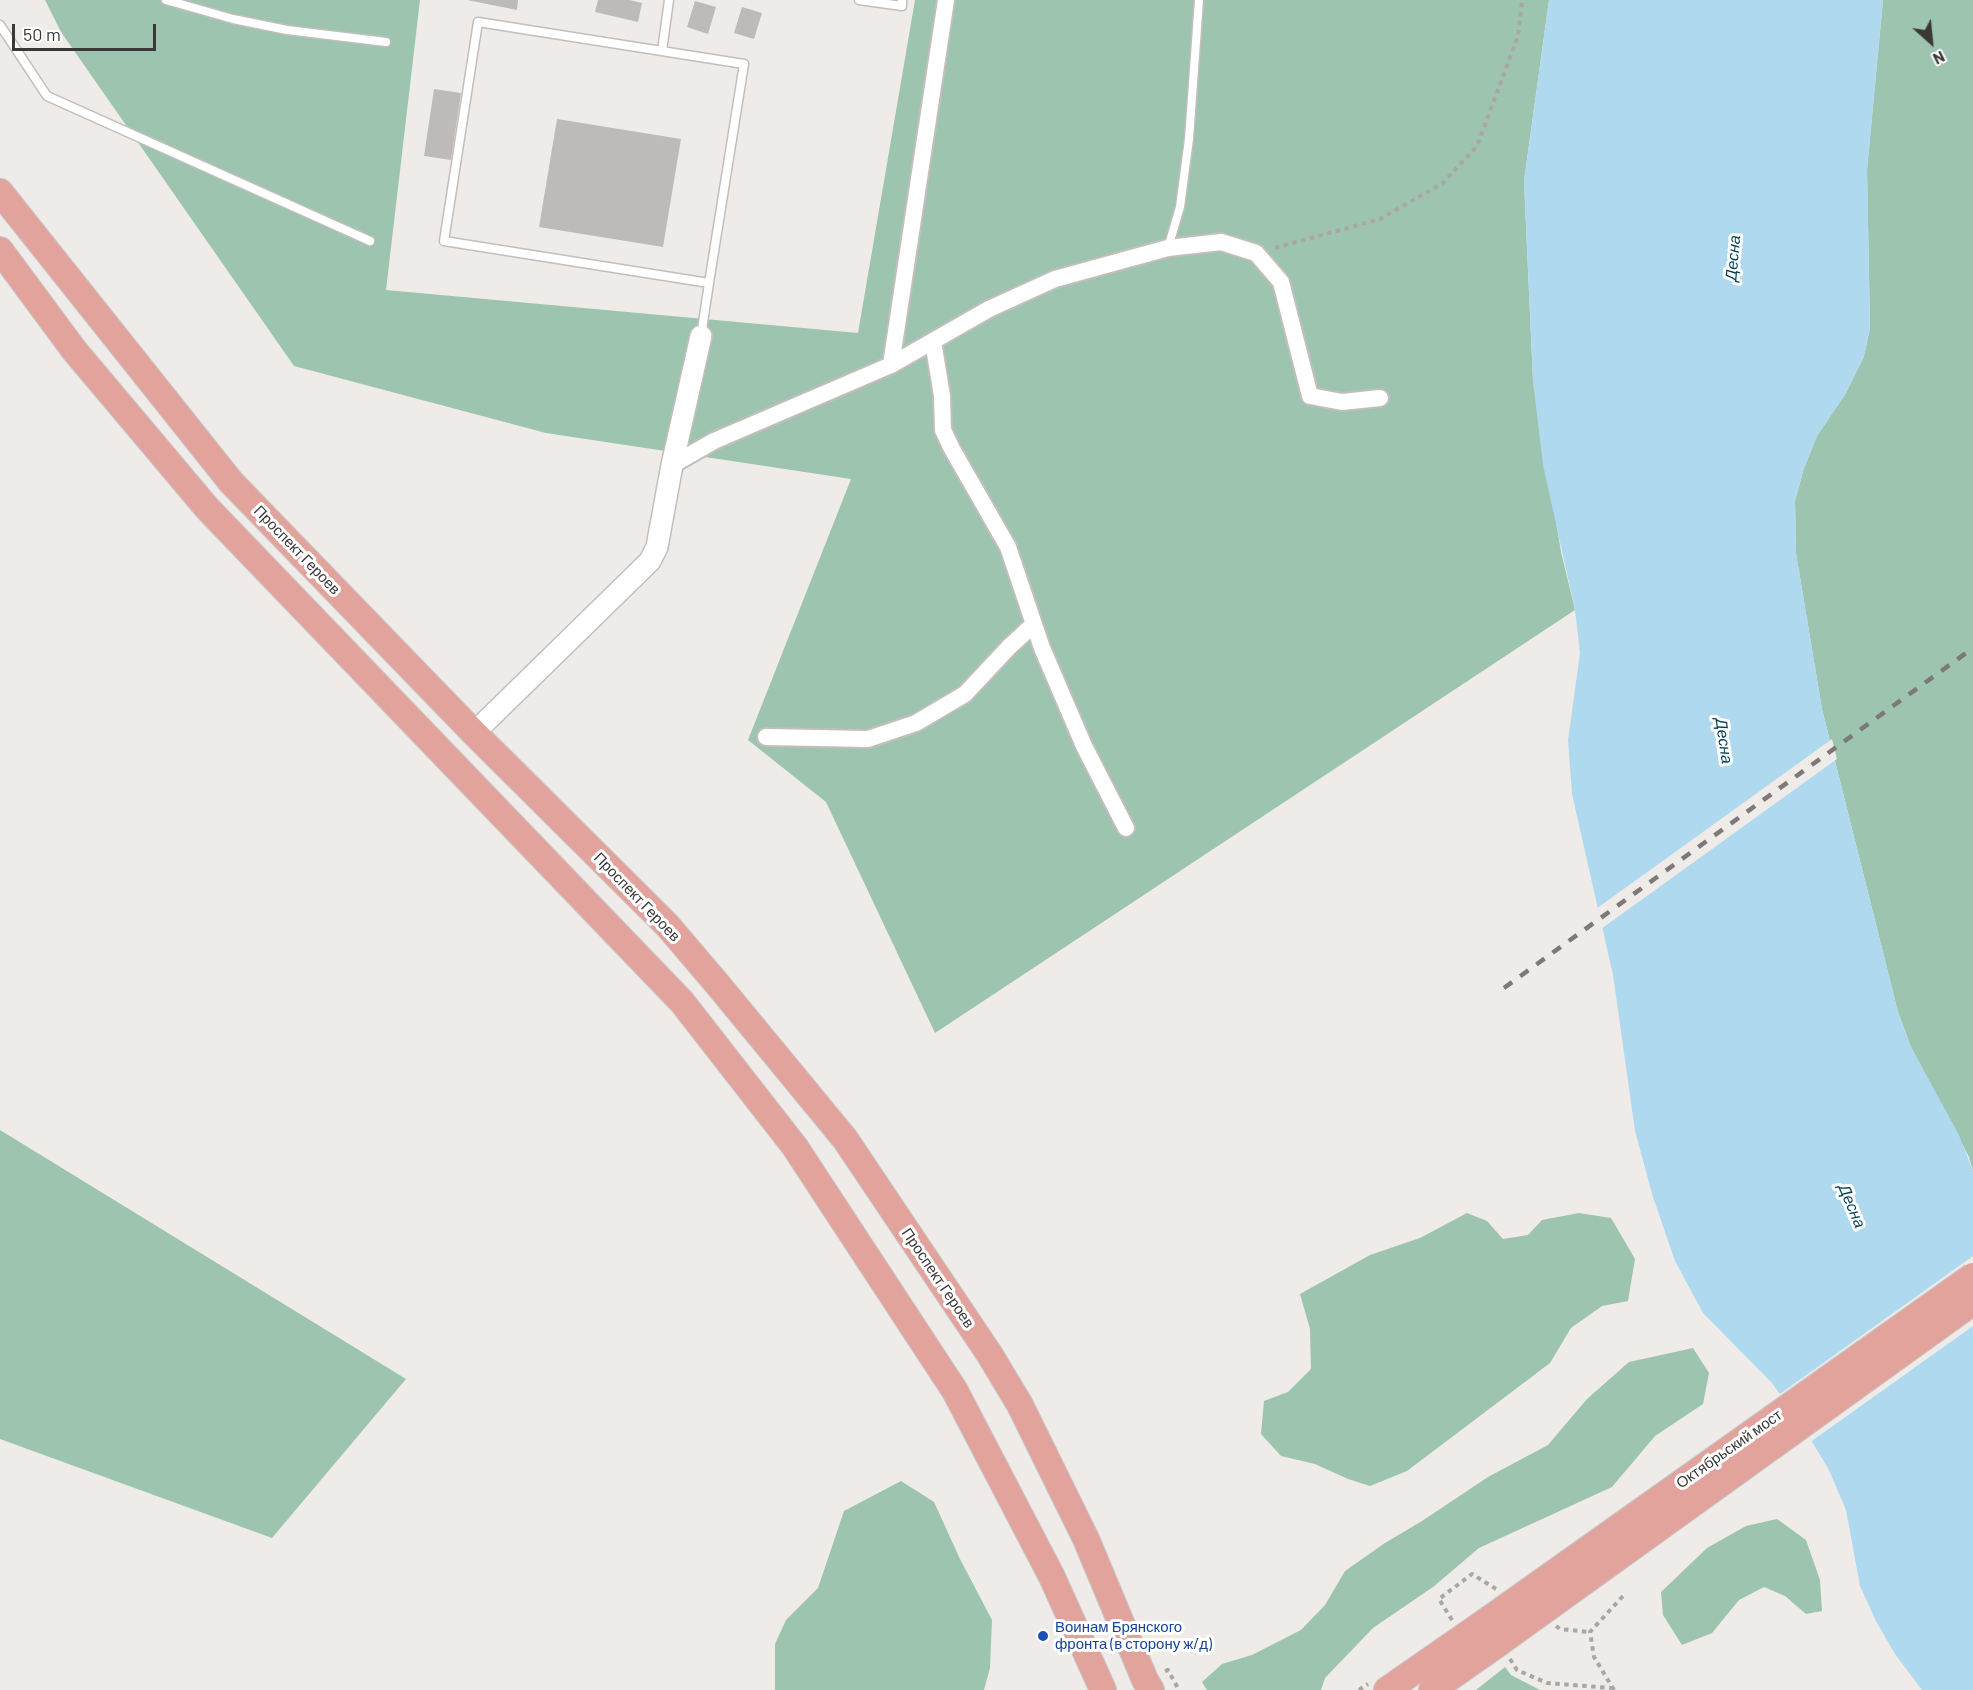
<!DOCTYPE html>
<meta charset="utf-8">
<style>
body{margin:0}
#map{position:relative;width:1973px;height:1690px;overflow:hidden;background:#efebe8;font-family:Barlow,sans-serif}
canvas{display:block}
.north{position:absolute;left:1901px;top:12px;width:60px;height:60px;-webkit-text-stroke:4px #fff;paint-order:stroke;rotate:153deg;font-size:16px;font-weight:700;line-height:24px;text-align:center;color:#3a3837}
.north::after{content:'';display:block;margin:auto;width:21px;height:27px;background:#3a3837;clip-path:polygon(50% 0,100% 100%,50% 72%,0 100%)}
.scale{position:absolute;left:12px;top:24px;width:144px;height:27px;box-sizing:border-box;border:3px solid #3a3837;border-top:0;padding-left:8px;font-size:18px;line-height:21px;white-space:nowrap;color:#3a3837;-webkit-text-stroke:4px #fff;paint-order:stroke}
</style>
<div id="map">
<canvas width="1973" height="1690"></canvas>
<div class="north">N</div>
<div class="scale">50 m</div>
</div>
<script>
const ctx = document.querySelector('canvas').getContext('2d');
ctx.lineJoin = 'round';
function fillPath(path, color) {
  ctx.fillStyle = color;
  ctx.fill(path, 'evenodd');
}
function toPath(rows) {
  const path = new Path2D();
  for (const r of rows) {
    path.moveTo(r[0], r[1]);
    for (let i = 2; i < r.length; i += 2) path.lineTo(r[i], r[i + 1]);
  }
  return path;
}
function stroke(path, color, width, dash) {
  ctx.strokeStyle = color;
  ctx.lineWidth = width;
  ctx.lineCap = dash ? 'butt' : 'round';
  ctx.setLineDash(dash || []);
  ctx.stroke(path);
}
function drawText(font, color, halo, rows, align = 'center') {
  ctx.font = font + ' Barlow,sans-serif';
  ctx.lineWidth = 6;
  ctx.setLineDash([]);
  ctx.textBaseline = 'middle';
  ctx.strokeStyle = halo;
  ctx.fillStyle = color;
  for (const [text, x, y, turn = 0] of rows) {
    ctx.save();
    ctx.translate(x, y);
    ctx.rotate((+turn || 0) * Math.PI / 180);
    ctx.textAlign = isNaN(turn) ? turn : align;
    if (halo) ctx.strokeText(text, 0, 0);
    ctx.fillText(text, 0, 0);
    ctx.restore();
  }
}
fillPath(toPath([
 [45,0,420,0,386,290,858,333,915,0,1549,0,1524,181,1533,381,1561,552,1575,610,935,1033,826,802,748,740,851,479,546,433,294,366,61,32],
 [1883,0,1973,0,1973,1171,1969,1157,1911,1047,1898,1012,1822,709,1796,553,1795,501,1804,468,1817,436,1846,393,1864,356,1870,328,1867,170],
 [0,1130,406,1379,272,1538,0,1439],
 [1467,1213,1487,1221,1503,1239,1528,1235,1542,1220,1579,1213,1611,1218,1635,1259,1628,1301,1602,1306,1571,1328,1550,1363,1407,1471,1370,1486,1348,1479,1315,1464,1281,1456,1261,1434,1264,1401,1288,1392,1311,1369,1310,1329,1300,1294,1370,1255,1420,1238],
 [1693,1348,1709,1373,1703,1404,1655,1436,1612,1487,1479,1548,1433,1587,1373,1628,1325,1678,1321,1690,1207,1690,1202,1682,1222,1664,1252,1655,1301,1630,1325,1605,1345,1571,1385,1543,1422,1521,1488,1477,1548,1445,1587,1399,1629,1362],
 [901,1481,934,1502,960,1559,992,1620,990,1668,984,1690,775,1690,775,1644,786,1620,818,1588,844,1511],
 [1777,1519,1806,1540,1820,1580,1822,1611,1806,1614,1785,1596,1764,1587,1739,1600,1712,1633,1682,1645,1663,1615,1661,1592,1707,1548,1746,1526],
 [1505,1667,1511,1675,1540,1690,1476,1690]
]), '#9dc4ae');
fillPath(toPath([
 [1549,0,1883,0,1867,170,1870,328,1864,356,1846,393,1817,436,1804,468,1795,501,1796,553,1822,709,1898,1012,1911,1047,1959,1135,1973,1171,1973,1690,1922,1690,1895,1654,1876,1621,1860,1586,1846,1510,1829,1470,1802,1425,1772,1383,1703,1313,1675,1261,1653,1197,1635,1131,1613,975,1572,794,1568,740,1580,653,1575,610,1543,465,1533,381,1524,181]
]), '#afd9ef');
fillPath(toPath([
 [1832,739,1837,759,1601,929,1596,909],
 [1973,1256,1973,1326,1809,1443,1777,1396]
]), '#efebe8');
fillPath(toPath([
 [467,0,518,0,517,10],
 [598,0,629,0,642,3,638,22,595,12],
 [695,1,716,7,708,34,687,27],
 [742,7,762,13,754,39,734,33],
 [434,89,461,93,451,160,424,156],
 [557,119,681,139,663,247,539,227]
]), '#bdbab7');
const service = toPath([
 [166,0,233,19,287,30,386,42],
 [859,0,902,6,902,0],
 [0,25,47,96,370,241],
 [662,51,669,0],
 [1168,248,1180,207,1189,139,1199,0],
 [701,336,709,283,744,64,478,22,444,241,709,283]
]);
const minor = toPath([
 [933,341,942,396,943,430,952,449,1008,547,1042,648,1084,746,1126,828],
 [891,365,946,0],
 [672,465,714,441,891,365,989,309,1055,279,1168,248,1221,242,1256,253,1281,282,1310,396,1342,402,1380,398],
 [766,737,868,739,916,723,965,694,1009,647,1034,624]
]);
const tertiary = toPath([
 [474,733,650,561,657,547,672,465,701,336]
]);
const primary = toPath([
 [0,192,231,482,474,733,667,925,719,986,845,1139,990,1355,1020,1405,1086,1539,1145,1680,1151,1690],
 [0,250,74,350,207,508,682,1002,795,1147,955,1391,1052,1577,1103,1690],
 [1387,1690,1485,1622],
 [1432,1690,1499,1643]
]);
stroke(service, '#c2bebc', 11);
stroke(minor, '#c2bebc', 20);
stroke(tertiary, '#c2bebc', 24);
stroke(primary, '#c8c7c7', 28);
stroke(toPath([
 [1275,248,1380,219,1443,183,1477,146,1518,36,1522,0],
 [1452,1620,1439,1599,1472,1574,1496,1589],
 [1556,1626,1560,1629,1590,1632],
 [1510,1659,1517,1670,1547,1683,1611,1688],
 [1165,1671,1168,1670,1179,1690],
 [1359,1690,1368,1684],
 [1614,1690,1594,1657,1590,1632,1623,1596]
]), '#aaa6a4', 4, [4.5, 4.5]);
stroke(service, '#fff', 8);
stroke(minor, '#fff', 16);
stroke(tertiary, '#fff', 21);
stroke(primary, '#e2a39d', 26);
stroke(toPath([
 [1504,988,1973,648]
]), '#7c7978', 4.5, [10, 10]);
const primaryBridge = toPath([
 [1485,1622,1973,1276],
 [1499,1643,1973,1302]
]);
stroke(primaryBridge, '#c8c7c7', 28, []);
stroke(primaryBridge, '#e2a39d', 26);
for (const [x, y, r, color] of [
 [1043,1636,6,"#1a4fb4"]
]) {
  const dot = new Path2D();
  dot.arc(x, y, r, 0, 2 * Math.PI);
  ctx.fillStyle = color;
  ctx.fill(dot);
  stroke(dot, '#fff', 2);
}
drawText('15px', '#3a3837', '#fff', [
 ["Проспект Героев",297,550,46],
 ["Проспект Героев",637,897,46],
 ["Проспект Героев",938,1278,56],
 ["Октябрьский мост",1729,1449,-35]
]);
drawText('15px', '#164399', '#fff', [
 ["Воинам Брянского",1055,1627],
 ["фронта (в сторону ж/д)",1055,1644]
], 'left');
drawText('italic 16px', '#033e54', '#fff', [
 ["Десна",1733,258,-85],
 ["Десна",1724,741,82],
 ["Десна",1852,1206,67]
]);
</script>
